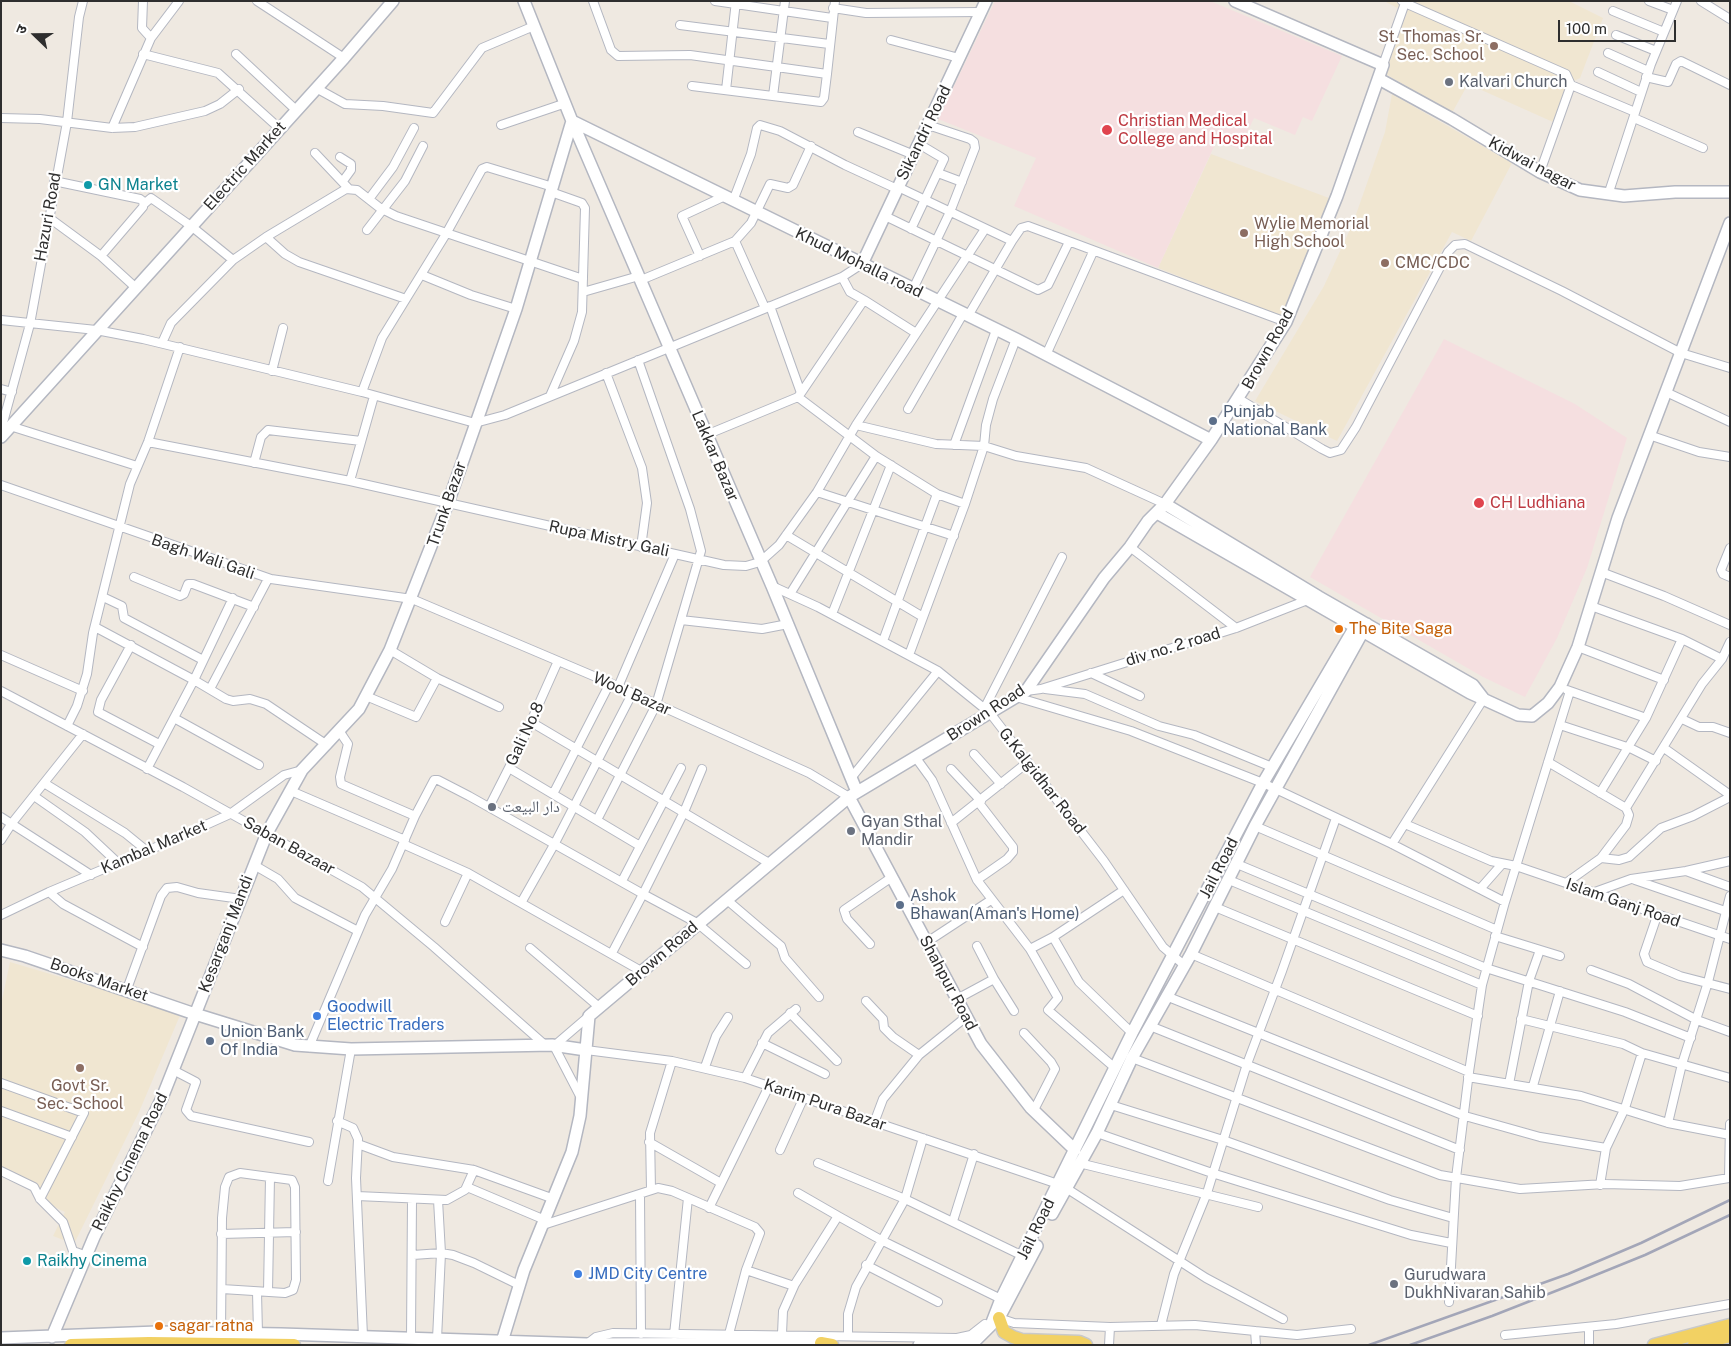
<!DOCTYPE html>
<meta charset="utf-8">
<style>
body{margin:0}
#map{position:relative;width:1731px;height:1346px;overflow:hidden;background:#efe9e1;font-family:"Public Sans","Noto Sans Devanagari",sans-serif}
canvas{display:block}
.frame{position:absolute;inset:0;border:2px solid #2e2e2e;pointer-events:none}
.north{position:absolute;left:10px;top:10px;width:50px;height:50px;-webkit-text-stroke:4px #fff;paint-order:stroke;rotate:292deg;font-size:14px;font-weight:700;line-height:20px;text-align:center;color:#2e2e2e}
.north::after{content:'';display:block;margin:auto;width:18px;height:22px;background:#2e2e2e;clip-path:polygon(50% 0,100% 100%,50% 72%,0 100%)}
.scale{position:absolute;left:1558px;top:20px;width:118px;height:22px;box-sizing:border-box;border:2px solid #2e2e2e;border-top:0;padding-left:6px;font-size:15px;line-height:18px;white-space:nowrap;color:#2e2e2e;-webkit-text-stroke:4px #fff;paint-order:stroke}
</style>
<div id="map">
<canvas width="1731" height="1346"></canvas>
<div class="frame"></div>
<div class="north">उ</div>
<div class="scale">100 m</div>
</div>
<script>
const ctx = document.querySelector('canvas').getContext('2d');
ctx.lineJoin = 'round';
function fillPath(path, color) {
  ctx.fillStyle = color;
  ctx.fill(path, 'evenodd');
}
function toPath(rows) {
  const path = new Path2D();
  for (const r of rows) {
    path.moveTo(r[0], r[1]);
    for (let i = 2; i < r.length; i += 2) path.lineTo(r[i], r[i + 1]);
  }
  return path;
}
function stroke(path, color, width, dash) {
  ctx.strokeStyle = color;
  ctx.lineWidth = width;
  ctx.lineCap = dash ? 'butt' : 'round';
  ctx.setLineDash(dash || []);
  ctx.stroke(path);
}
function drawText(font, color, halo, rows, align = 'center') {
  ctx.font = font + ' "Public Sans","Noto Naskh Arabic",sans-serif';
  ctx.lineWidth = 4.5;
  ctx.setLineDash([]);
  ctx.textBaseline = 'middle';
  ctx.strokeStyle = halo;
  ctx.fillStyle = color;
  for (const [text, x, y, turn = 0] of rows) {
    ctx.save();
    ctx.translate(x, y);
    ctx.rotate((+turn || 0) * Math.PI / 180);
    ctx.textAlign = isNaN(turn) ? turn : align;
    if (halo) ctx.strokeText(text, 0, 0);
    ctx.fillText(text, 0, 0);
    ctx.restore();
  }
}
fillPath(toPath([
 [1384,1,1569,1,1603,18,1580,78,1568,84,1553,122,1468,84,1452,113,1384,73,1407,13],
 [1392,94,1512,163,1471,241,1452,232,1337,441,1255,401,1324,286,1353,223,1385,132],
 [1211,154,1329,198,1281,316,1158,268],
 [10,962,181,1013,139,1112,74,1244,53,1236,65,1212,39,1200,38,1192,1,1175,1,1005]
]), '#f0e6d1');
fillPath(toPath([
 [995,1,1210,1,1342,56,1312,121,1303,117,1295,135,1254,118,1239,149,1217,140,1158,268,1014,206,1036,158,938,119],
 [1444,339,1575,404,1627,438,1587,568,1557,638,1525,697,1483,677,1310,577]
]), '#f5dfe0');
const street = toPath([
 [143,1,142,28,151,38],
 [257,1,344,58],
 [593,1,611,50,618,56,690,55,827,74,835,1],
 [715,1,832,18],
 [1649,1,1673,10],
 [1701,1,1730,19],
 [1405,3,1566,74,1571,85,1635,112],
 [833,8,866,13,980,12],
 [1613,11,1664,32],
 [680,25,829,44],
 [1616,35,1656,51],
 [891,40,959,58],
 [1608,53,1648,71],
 [143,54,218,73,279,128],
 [236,54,296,110],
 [1383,65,1405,3,1402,1],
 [1598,72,1641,92],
 [1646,77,1668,82,1676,64,1681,61,1730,85],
 [692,86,821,102,824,98,827,74],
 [316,88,345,104,383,106,433,113,482,48,534,26],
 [726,90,736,1],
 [773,96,785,1],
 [1,118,40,119,112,128,135,127,205,111,220,104,239,89],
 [1634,118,1703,148],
 [501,125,566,103],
 [112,128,151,38,179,1],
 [858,132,914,155],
 [315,153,349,189],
 [340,157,351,164,351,170,343,181],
 [1540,172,1571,85],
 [938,173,962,182],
 [54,181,140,199,144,202,143,207,101,256],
 [898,187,1012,241,1021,228,1028,226,1286,322],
 [1608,195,1651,64,1677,1],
 [369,199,393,167,414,128],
 [733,201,751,154,757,128,760,125,780,131,845,165,897,189],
 [144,204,151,198,191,226,233,260],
 [885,216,1038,290,1048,285,1069,242],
 [48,217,101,256,135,287],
 [911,229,944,159,919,144],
 [367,230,405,181,423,146],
 [266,237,285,254,299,262,406,299],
 [735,241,765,308],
 [700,256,682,216,725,196],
 [422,275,471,295,516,309],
 [641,280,735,241,751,223,770,184,788,188,793,185,811,146],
 [913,289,950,212,975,148,974,142,970,139,928,125],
 [583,292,639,276],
 [864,300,916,333],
 [770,306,801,393,864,300,850,292,842,277],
 [968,316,1012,241],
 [1,320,96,330,143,339,362,392,475,423,505,415,842,277,862,264],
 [162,343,171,323,233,260,266,237,346,189,357,190,380,208,396,216,583,279],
 [1046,355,1093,252],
 [272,371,283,328],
 [606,373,642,468,647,503,641,547],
 [1,389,12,392],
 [362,392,382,338,446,234,482,169,487,167,553,187],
 [1666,392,1730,422],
 [550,396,574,341,582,312,585,208,582,203,551,192],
 [798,397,876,456,937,494,965,504],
 [1239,399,1322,449,1330,453,1341,450,1356,427,1448,252,1455,245,1465,244,1562,291,1681,353,1730,368],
 [908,409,963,314],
 [856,425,936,444,984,446,1016,456,1086,468,1165,504],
 [10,426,137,466],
 [1,430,30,324,67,122,79,17,83,1],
 [706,435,798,397,800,394],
 [1649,435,1699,452,1730,457],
 [148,442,350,481,724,565,746,566,760,562,779,545,817,492,856,425,985,229],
 [954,445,996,330],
 [254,463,261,437,268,430,361,441],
 [350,481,374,396],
 [1,485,271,579,412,599,610,683,809,773,849,797],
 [817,492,954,536],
 [786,535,923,617],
 [1130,547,1236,628],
 [1730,548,1721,570,1723,574,1730,577],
 [1601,572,1664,596,1730,625],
 [134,577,180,596,184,594,188,584,193,584,254,607],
 [772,586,818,607,938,671,990,713,1104,861,1163,947,1184,965],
 [790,594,876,456],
 [103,597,122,606,124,618,203,660],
 [1591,606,1682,639,1646,718,1600,793],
 [832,614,891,465],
 [681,620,762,629,788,624],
 [95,627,194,680,226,699,233,701,250,699,266,704,327,745],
 [1682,639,1722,659],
 [883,641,937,494],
 [131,645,101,700,98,712,159,744],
 [1578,647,1664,680],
 [390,650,437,678,499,707],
 [1,655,83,691],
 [909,655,965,504,984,446,986,425,993,399,1016,339],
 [1091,673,1140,696],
 [618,687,675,554],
 [210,689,268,579],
 [1045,689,1085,694,1159,726,1194,735,1272,767],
 [1567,690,1646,718],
 [1,691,183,787,362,887,434,947,545,1045],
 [1026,691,1041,689,1236,628,1310,599],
 [366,696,416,717,437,678],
 [1016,697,1131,731,1263,783,1392,844,1505,902,1570,691],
 [984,709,1062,557],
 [174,718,259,765],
 [1682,719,1699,727,1713,727,1730,733],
 [531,722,769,863],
 [1560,725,1630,748,1656,761],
 [67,726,77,706,87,674,93,633,130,484,148,442,180,347],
 [340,732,348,744,340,777,341,784,415,816],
 [1664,748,1730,795],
 [974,754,1001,784],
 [916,758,932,780,977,880,1030,949],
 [1548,762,1626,808,1629,815,1626,825,1601,858,1566,883],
 [509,768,640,846],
 [147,769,194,680,233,598],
 [951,769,981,801],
 [851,778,938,671],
 [44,783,125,833,147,851],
 [291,791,405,840],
 [553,794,610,683],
 [34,796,85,832,118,863],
 [489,807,521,744,558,661],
 [1626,808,1702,684,1722,659,1730,642],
 [1,817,91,875],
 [597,820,656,705,701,551,690,509,638,360],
 [951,823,1028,762],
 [1405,824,1491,861,1516,866,1730,939],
 [1255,826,1497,930],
 [1,840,12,823,83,734],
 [403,844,468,873,643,972],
 [1392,844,1484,698],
 [1601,858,1619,860,1629,857,1661,828,1693,816,1730,797],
 [1237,864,1486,968,1625,1012,1691,1038],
 [254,865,278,879,295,898,358,931],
 [1686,871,1730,887],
 [977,880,1007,859,1013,852,1013,847,979,803],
 [1229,880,1482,985],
 [1635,880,1728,912],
 [622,881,681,768],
 [1480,889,1502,864],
 [1124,890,1053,937,1079,982,1132,1033],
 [49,892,63,904,143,947],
 [1592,893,1631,879,1686,871,1730,861],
 [727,900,781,946,785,958,819,997],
 [521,903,555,843,632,694],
 [1215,907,1478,1016],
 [1,915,49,892,168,842,230,814,284,775,302,770],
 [1657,916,1644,954,1647,962,1680,976,1730,989],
 [445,922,468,873],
 [1495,936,1560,956],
 [1053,937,1030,949,1058,998,1048,1010,1115,1068],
 [927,942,991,900],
 [870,944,847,919,844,910,892,877],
 [530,948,599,1007],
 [612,953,643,894,697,923,746,964],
 [1191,954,1469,1072],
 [1591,970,1629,984,1697,1020,1730,1032],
 [994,979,1014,1011],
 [127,989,161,896,167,888,177,887,198,893,241,899],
 [1166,996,1465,1116,1540,1137,1606,1148],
 [957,999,994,979,977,946],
 [866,1001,883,1019,884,1028,893,1037,919,1055,966,1017],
 [790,1013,837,1061],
 [1521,1019,1623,1044,1642,1053,1730,1078],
 [1150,1026,1460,1150],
 [1024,1033,1051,1062,1055,1069,1034,1110],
 [762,1043,825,1074],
 [309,1047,365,915,392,869,415,816,434,780,438,780,469,796,643,894,684,812,702,769],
 [586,1050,672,1061,745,1078,1058,1184],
 [1132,1058,1440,1175,1520,1189,1605,1184,1680,1186,1729,1178,1730,1124],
 [705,1067,716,1036,728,1017],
 [173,1070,196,1082,186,1110,191,1116,309,1142],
 [1468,1077,1581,1096,1668,1123,1730,1135],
 [745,1078,768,1033,796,1009],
 [1,1083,84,1113,40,1199],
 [1509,1084,1529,981,1540,950],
 [1533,1086,1560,991],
 [580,1096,554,1046,589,1016],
 [1111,1105,1223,1140,1390,1200,1453,1218],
 [1,1111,72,1137],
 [337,1121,353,1128,358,1139,356,1178,363,1336],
 [874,1123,883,1099,919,1055],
 [1668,1123,1682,1064,1708,982,1730,896],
 [1097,1133,1212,1173,1411,1235,1451,1243],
 [649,1142,721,1183],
 [358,1144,393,1157,474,1170],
 [780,1150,803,1099],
 [818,1163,905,1199,1023,1256],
 [1079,1163,1258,1207],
 [1,1171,34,1187,40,1199,63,1222,73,1251,87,1256],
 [328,1181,351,1049],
 [1600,1185,1606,1148,1625,1108,1642,1053],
 [467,1187,545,1220],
 [1066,1188,1206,1278,1283,1319],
 [651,1190,650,1133,672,1061],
 [798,1193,838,1216],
 [640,1194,641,1334],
 [357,1196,447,1200,465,1190,474,1170,554,1199],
 [709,1208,769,1086],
 [953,1221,974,1154],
 [543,1225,658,1188,672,1191,755,1227,760,1233,746,1270,729,1334],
 [221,1234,296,1232],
 [413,1255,441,1253,453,1255,474,1263,519,1285],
 [866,1265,938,1302],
 [746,1270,794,1286],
 [257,1292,258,1333],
 [268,1292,270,1177],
 [1449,1302,1456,1178,1469,1072,1482,985,1505,902],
 [999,1318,1014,1323,1110,1327,1195,1325,1255,1331,1256,1345],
 [1161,1325,1174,1274,1207,1193,1247,1064,1282,971,1336,818],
 [1255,1331,1297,1335,1351,1329],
 [221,1333,222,1218,225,1187,229,1177,240,1173,292,1180,295,1187,296,1280,293,1290,285,1293,222,1289],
 [782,1334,783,1311,795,1284,838,1216,881,1240,1001,1299],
 [674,1335,688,1198],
 [848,1335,848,1314,856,1287,905,1199,923,1138],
 [1505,1335,1616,1324,1730,1304],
 [411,1338,412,1200],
 [437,1339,441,1253,438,1200],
 [587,1344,596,1337,613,1333,957,1338,971,1335,985,1324],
 [1109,1345,1110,1327],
 [1589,1345,1589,1327]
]);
const secondary = toPath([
 [524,1,572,121,772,586,857,792],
 [1379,79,1452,119,1540,172,1580,190,1624,196,1675,192,1730,192],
 [572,121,1016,339,1211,440],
 [862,264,986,1],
 [1,437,344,58,393,1],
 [1165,504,1319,597,1473,685,1483,698],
 [1157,513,1470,693,1518,715,1532,716,1548,703,1560,687,1578,647,1618,518,1730,223],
 [849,797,981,1044,1031,1108,1075,1150],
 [1,950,25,956,195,1014,295,1045,351,1049,552,1045,586,1050],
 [1052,1214,1097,1133,1132,1058,1191,954,1255,826,1367,624],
 [1000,1316,1037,1246],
 [52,1337,94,1237,162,1098,267,833,302,770,359,709,390,650,448,503,516,309,572,121],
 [1,1338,157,1332,281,1334,587,1344,821,1343],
 [501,1345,524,1270,572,1152,580,1116,589,1016,849,797,1026,691,1104,578,1130,547,1148,521,1165,504,1211,440,1286,322,1337,196,1383,65,1235,1],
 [919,1345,973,1343,991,1325,1001,1299,1132,1033,1263,783,1359,620]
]);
const primary = toPath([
 [999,1318,1004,1332,1013,1337,1022,1340,1079,1342,1086,1345],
 [821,1343,832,1345],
 [71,1345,149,1343,294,1345],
 [1654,1345,1730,1325],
 [1694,1345,1730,1336]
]);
stroke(street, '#b4b7c1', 10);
stroke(secondary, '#b4b7c1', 14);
stroke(primary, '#c9c9c9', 15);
stroke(street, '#fff', 8);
stroke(secondary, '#fff', 11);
stroke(primary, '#f2d163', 12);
stroke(toPath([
 [1369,1345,1568,1274,1641,1243,1730,1200],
 [1410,1345,1492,1316,1571,1285,1645,1255,1730,1215]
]), '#a3a6b8', 2.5);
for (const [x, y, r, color] of [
 [1494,46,5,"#8d6e63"],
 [1449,82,5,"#6b7280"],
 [1107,130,6,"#e0444e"],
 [88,185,5,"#0f9aa8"],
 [1244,233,5,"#8d6e63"],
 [1385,263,5,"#8d6e63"],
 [1213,421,5,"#5c6f8a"],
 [1479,503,6,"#e0444e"],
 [1339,629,5,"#e8710a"],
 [492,807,5,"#6b7280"],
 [851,831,5,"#6b7280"],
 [900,905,5,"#5c6f8a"],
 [317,1016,5,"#3f7fe0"],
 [210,1041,5,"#5c6f8a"],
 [80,1068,5,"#8d6e63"],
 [27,1261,5,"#0f9aa8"],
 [578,1274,5,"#3f7fe0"],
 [1394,1284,5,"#6b7280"],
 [159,1326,5,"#e8710a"]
]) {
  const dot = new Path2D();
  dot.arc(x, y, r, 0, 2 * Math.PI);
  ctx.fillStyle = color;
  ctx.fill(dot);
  stroke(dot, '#fff', 2);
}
drawText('16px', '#785e54', '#fff', [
 ["St. Thomas Sr.",1484,37,"right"],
 ["Sec. School",1484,55,"right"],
 ["Wylie Memorial",1254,224],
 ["High School",1254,242],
 ["CMC/CDC",1395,263],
 ["Govt Sr.",80,1086,"center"],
 ["Sec. School",80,1104,"center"]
], 'left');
drawText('16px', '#5b616d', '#fff', [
 ["Kalvari Church",1459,82],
 ["دار البیعت",502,807],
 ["Gyan Sthal",861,822],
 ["Mandir",861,840],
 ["Gurudwara",1404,1275],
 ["DukhNivaran Sahib",1404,1293]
], 'left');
drawText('16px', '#be3a42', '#fff', [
 ["Christian Medical",1118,121],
 ["College and Hospital",1118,139],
 ["CH Ludhiana",1490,503]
], 'left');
drawText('16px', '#2e2e2e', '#fff', [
 ["Sikandri Road",924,133,-64],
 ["Kidwai nagar",1532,164,28],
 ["Electric Market",245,166,-48],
 ["Hazuri Road",48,217,-80],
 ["Khud Mohalla road",859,263,26],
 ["Brown Road",1268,349,-61],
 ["Lakkar Bazar",715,456,67],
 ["Trunk Bazar",447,504,-71],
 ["Rupa Mistry Gali",609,539,12],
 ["Bagh Wali Gali",203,557,19],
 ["div no. 2 road",1173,647,-17],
 ["Wool Bazar",632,694,24],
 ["Brown Road",986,713,-33],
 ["Gali No.8",525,734,-65],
 ["G.Kalgidhar Road",1042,781,52],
 ["Saban Bazaar",289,846,29],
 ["Kambal Market",154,847,-23],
 ["Jail Road",1219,868,-63],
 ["Islam Ganj Road",1623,903,19],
 ["Kesarganj Mandi",226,934,-69],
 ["Brown Road",662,954,-41],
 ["Books Market",99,980,19],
 ["Shahpur Road",948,983,62],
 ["Karim Pura Bazar",825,1105,19],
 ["Raikhy Cinema Road",130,1162,-64],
 ["Jail Road",1036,1229,-64]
]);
drawText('16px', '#0d838f', '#fff', [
 ["GN Market",98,185],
 ["Raikhy Cinema",37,1261]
], 'left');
drawText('16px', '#4e5e75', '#fff', [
 ["Punjab",1223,412],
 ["National Bank",1223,430],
 ["Ashok",910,896],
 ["Bhawan(Aman's Home)",910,914],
 ["Union Bank",220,1032],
 ["Of India",220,1050]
], 'left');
drawText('16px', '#c56008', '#fff', [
 ["The Bite Saga",1349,629],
 ["sagar ratna",169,1326]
], 'left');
drawText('16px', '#366cbe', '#fff', [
 ["Goodwill",327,1007],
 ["Electric Traders",327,1025],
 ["JMD City Centre",588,1274]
], 'left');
</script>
